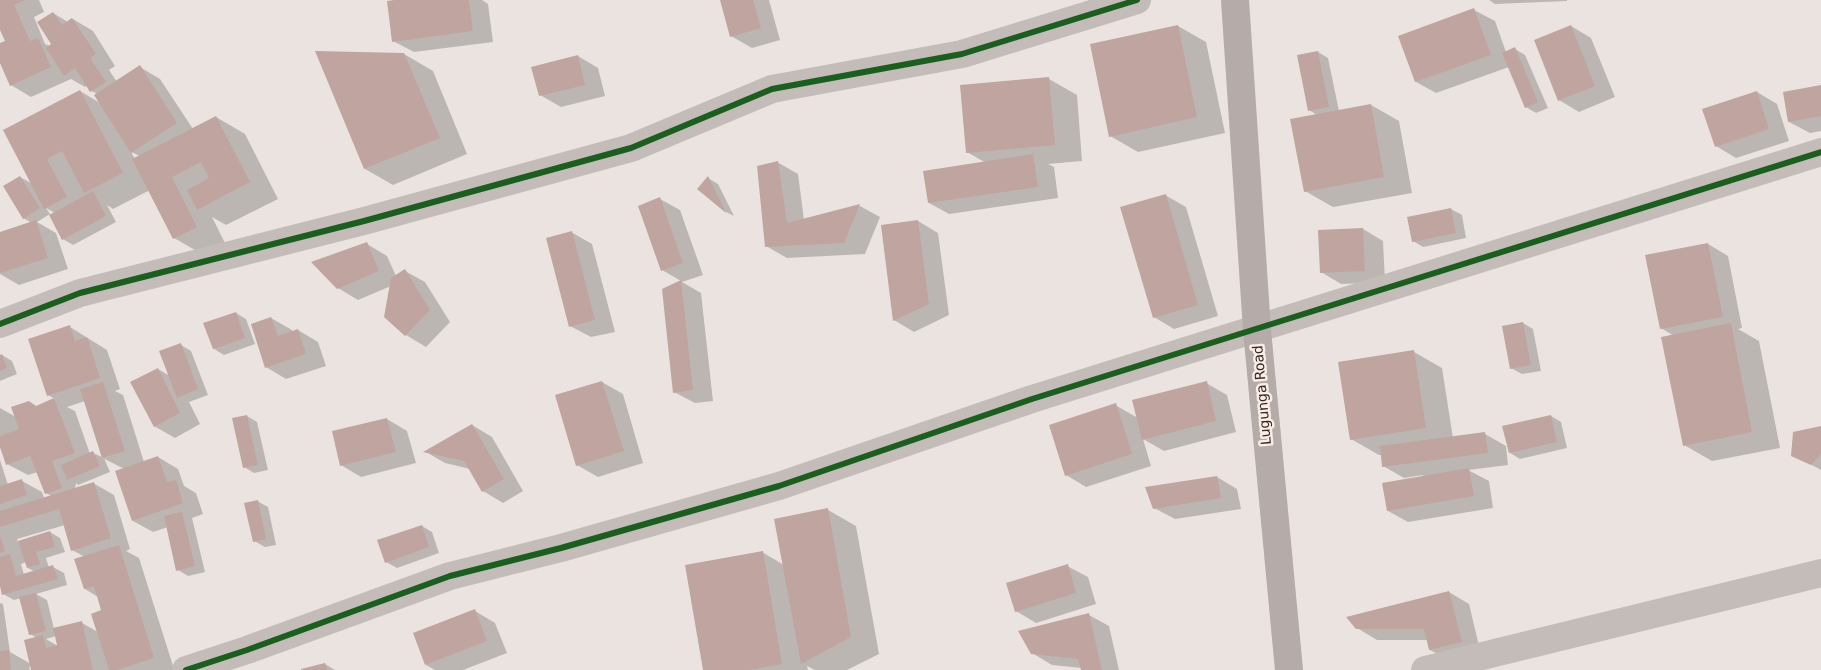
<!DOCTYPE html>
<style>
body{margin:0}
canvas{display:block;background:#ebe3df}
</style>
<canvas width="1821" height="670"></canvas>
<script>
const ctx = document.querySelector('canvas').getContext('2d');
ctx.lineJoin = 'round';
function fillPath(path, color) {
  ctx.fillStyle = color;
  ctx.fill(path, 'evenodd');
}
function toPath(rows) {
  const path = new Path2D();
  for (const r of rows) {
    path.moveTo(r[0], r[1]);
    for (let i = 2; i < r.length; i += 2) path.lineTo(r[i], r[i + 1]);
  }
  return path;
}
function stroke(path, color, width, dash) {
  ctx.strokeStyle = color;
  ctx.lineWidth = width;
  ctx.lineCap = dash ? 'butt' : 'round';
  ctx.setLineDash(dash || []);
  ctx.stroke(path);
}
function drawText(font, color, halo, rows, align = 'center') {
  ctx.font = font + ' "DejaVu Sans",sans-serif';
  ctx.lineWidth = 5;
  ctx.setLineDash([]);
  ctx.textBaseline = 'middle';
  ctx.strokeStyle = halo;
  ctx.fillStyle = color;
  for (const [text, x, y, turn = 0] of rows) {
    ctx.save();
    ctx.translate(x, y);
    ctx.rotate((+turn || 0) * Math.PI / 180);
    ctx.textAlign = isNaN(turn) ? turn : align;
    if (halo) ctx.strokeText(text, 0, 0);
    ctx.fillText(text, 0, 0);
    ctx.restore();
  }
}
fillPath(toPath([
 [0,0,39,0,44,12,34,17,45,44,50,46,53,44,53,13,68,22,73,19,93,31,115,66,109,70,117,82,140,67,160,79,193,129,216,117,245,134,278,199,226,225,212,217,225,243,202,254,174,238,150,190,113,209,107,205,116,222,73,245,63,239,55,213,46,208,50,214,37,222,56,233,68,269,19,285,0,274,0,233,32,223,23,218,20,177,33,184,80,91,100,103,98,94,91,91,88,85,85,87,71,79,31,97,11,85,0,59,0,44,7,42,0,26],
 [131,152,140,156,135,159],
 [404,0,482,0,488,4,493,42,414,52,393,41],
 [721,0,769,0,780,40,752,48,731,36],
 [1489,0,1567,0,1567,1,1495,4],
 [1474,10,1495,21,1506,52,1515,49,1525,55,1548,108,1536,113,1526,107,1509,67,1436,93,1416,82],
 [1178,26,1206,42,1225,133,1138,152,1110,136],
 [1571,26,1591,38,1615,97,1579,112,1559,100],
 [1318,52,1328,58,1339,111,1371,105,1399,121,1412,193,1333,207,1305,191,1317,115,1309,110],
 [317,53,404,54,433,71,467,154,393,185,365,169],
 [578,56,598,68,605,96,561,107,540,95],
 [1049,79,1077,95,1082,161,1048,164,1054,167,1058,198,949,214,929,203,986,163,967,152],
 [1821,86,1821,131,1810,133,1789,122],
 [1757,92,1777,104,1789,141,1736,158,1716,146],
 [777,162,798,174,804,220,860,206,880,217,865,254,787,258,766,246],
 [708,178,718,184,734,216,726,212,699,188],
 [1165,195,1186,207,1218,316,1174,329,1154,317],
 [660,199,680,210,703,275,682,282,701,293,713,401,695,403,674,392,663,290,681,281,662,270],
 [1451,209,1462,215,1466,238,1423,247,1413,241],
 [918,221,938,233,949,315,914,332,894,320],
 [1363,229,1383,241,1385,282,1341,284,1321,272],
 [571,232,592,244,615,332,591,337,570,326],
 [367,244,387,256,396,276,405,271,425,282,450,322,426,347,406,335,391,286,358,300,338,288],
 [1708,244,1728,256,1742,328,1738,329,1759,341,1780,448,1712,461,1684,445,1674,336,1661,328],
 [236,313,246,319,255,344,224,355,214,349],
 [271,318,292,330,292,332,298,330,318,342,326,366,286,379,266,367],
 [1523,323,1533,329,1541,371,1522,374,1511,368],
 [70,327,107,350,120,389,115,391,123,395,144,462,158,457,178,469,184,486,196,493,203,514,192,518,205,572,188,576,178,570,168,527,153,532,133,521,124,469,103,458,85,401,67,407,75,411,90,454,93,453,104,458,110,472,78,485,76,483,75,489,93,483,114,495,130,549,126,551,139,558,174,669,172,670,32,670,31,666,29,667,30,670,0,670,0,603,3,604,10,652,31,664,37,638,30,634,21,598,14,600,3,594,0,582,0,460,8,485,22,481,42,492,44,498,51,496,46,493,38,472,28,475,7,464,0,447,0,408,16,417,55,399,48,395],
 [65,525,72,550,85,557,85,589,98,597,103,611,98,632,82,623,54,629,47,600,36,594,67,585,64,573,53,567,49,568,46,558,65,552,60,538,50,532,18,542,17,539],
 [26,562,28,568,35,572,24,575,21,564],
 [56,636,58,646,46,639],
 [181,345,191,351,208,395,189,402,200,424,175,438,154,426,158,369,170,376],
 [1414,352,1442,368,1453,438,1485,434,1506,446,1508,465,1468,470,1489,481,1493,508,1408,522,1388,511,1423,477,1423,475,1404,478,1383,466,1382,455,1379,455,1351,439],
 [2,355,12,361,17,374,0,381,0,356],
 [602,382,623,394,643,463,598,477,577,465],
 [1206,383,1227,395,1236,432,1164,451,1143,439,1151,466,1086,487,1066,475,1115,405,1138,418],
 [247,416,257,422,268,470,254,473,244,467],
 [1551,416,1561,422,1567,448,1520,459,1510,453],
 [387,419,407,431,416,463,361,477,341,465],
 [472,425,492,437,523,491,503,503,483,491,470,469,445,463,426,452],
 [1821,427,1821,470,1801,459],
 [1217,477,1237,489,1241,509,1175,519,1154,508],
 [257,501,268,507,276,545,265,547,254,541],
 [828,510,856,526,879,654,847,670,815,670,807,666,808,670,705,670,762,552,784,565],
 [422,526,432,532,439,553,397,568,386,562],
 [1067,566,1088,577,1096,604,1036,623,1016,611],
 [1449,592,1469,604,1481,654,1451,661,1430,650,1428,640,1377,640,1357,628],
 [475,611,495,623,507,653,463,670,435,670,426,665],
 [1089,615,1109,626,1119,670,1082,670,1082,668,1052,665,1032,653],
 [325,664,335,670,303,670]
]), '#0003');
fillPath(toPath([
 [0,0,26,0,14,5,30,41,38,38,51,67,10,86,0,63,0,43,5,41,0,30],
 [394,0,469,0,473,31,392,42,387,1],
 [720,0,753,0,761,28,730,37],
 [1474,8,1491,55,1415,82,1398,36],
 [53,12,62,25,72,18,96,54,90,58,106,82,90,92,75,68,64,76,46,48,51,44,37,22],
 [1178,25,1197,117,1109,137,1090,44],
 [1571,25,1595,86,1558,101,1534,40],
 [1515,47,1538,102,1525,108,1502,53],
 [315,51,404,53,440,138,364,169],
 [1318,51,1329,107,1308,111,1297,55],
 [578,55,585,85,539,96,531,67],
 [140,65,177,123,131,153,94,95],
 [1049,77,1055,145,966,153,960,85],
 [1821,85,1821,116,1788,122,1783,92],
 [80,90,123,173,84,193,62,151,47,159,67,197,44,209,3,130],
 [1757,91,1769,129,1715,147,1702,109],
 [1371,104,1384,177,1304,192,1290,119],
 [216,116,250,182,197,210,187,190,209,178,201,162,172,177,197,227,173,239,132,159],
 [1033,154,1038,187,928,203,923,171],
 [778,161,787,223,860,204,844,243,765,247,757,166],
 [20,176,40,208,23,219,3,186],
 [708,176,726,213,697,189],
 [93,191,106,216,62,240,49,215],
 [1166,194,1198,305,1153,318,1120,207],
 [660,197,683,263,661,271,638,206],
 [1451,208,1456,233,1412,242,1407,217],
 [36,220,48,258,0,273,0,232],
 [918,220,929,304,893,321,881,225],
 [1363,228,1365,271,1320,273,1318,230],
 [572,231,595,320,569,327,546,238],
 [367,242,379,271,337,289,311,262],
 [1708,243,1723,317,1660,329,1645,255],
 [405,269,430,310,405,336,384,317,391,278],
 [681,280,693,390,673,393,662,289],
 [236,312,245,338,213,349,203,323],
 [271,317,278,336,298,329,306,354,265,368,251,324],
 [1523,322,1531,365,1510,369,1502,326],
 [1731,323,1752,432,1683,446,1661,337],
 [70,325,75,341,87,337,100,378,47,396,28,339],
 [181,343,198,389,177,398,159,351],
 [1414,350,1426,428,1350,440,1338,362],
 [2,354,7,368,0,371,0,355],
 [158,368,180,413,154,427,130,382],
 [602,381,624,451,576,466,555,395],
 [1207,381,1216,421,1142,440,1132,400],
 [103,382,125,451,102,458,80,389],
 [54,398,75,453,52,461,62,488,45,494,30,456,6,465,0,447,0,436,19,429,11,407,29,401,36,406],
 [1116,403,1132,454,1065,476,1049,425],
 [247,415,258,465,243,468,232,418],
 [1551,415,1557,442,1509,453,1502,426],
 [387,418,396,452,340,466,332,431],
 [472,424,504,479,482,492,464,461,423,452],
 [1821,426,1821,454,1811,465,1791,456,1793,432],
 [1485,432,1488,453,1382,467,1380,446],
 [93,451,100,466,67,480,61,465],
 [158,456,167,482,176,480,183,503,132,521,115,471],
 [1469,468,1474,496,1387,511,1382,483],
 [1217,476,1221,498,1153,509,1145,487],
 [22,479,27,495,0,504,0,486],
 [94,482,111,538,71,551,59,509,0,527,0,511],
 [258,500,266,539,253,542,244,503],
 [828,508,851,637,801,664,774,519],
 [182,512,195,566,176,571,164,516],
 [422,525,429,547,385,563,377,540],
 [50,531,55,547,36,552,40,564,27,568,18,541],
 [0,536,5,551,0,553],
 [119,545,154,658,117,670,109,670,91,614,101,610,94,586,84,589,74,559],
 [763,551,782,664,750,670,703,670,685,565],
 [10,554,16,576,53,565,58,579,2,595,0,586,0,557],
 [1068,564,1076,593,1015,612,1006,583],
 [1449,591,1462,642,1429,650,1424,629,1356,629,1346,617],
 [36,593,46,631,29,635,19,597],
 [475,609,487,641,425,665,413,633],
 [1089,613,1102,670,1081,670,1078,659,1031,654,1018,631],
 [82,621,93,670,31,670,24,640,43,635,46,648,57,645,53,628],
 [9,650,11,670,0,670,0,651],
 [325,663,327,670,301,670,301,669]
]), '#bfa4a0');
stroke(toPath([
 [0,324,80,293,364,221,631,148,772,89,962,54,1137,0],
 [186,670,247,650,450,576,561,548,779,486,1032,399,1821,152],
 [1425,670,1821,573]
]), '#c4bcb8', 28);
stroke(toPath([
 [1235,0,1257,330,1289,670]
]), '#b5aca9', 28);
stroke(toPath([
 [0,324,80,293,364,221,631,148,772,89,962,54,1137,0],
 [186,670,247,650,450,576,561,548,779,486,1032,399,1821,152]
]), '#1b5e20', 6);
drawText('14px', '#352926', '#f9ede5', [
 ["Lugunga Road",1263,395,-95]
]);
</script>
